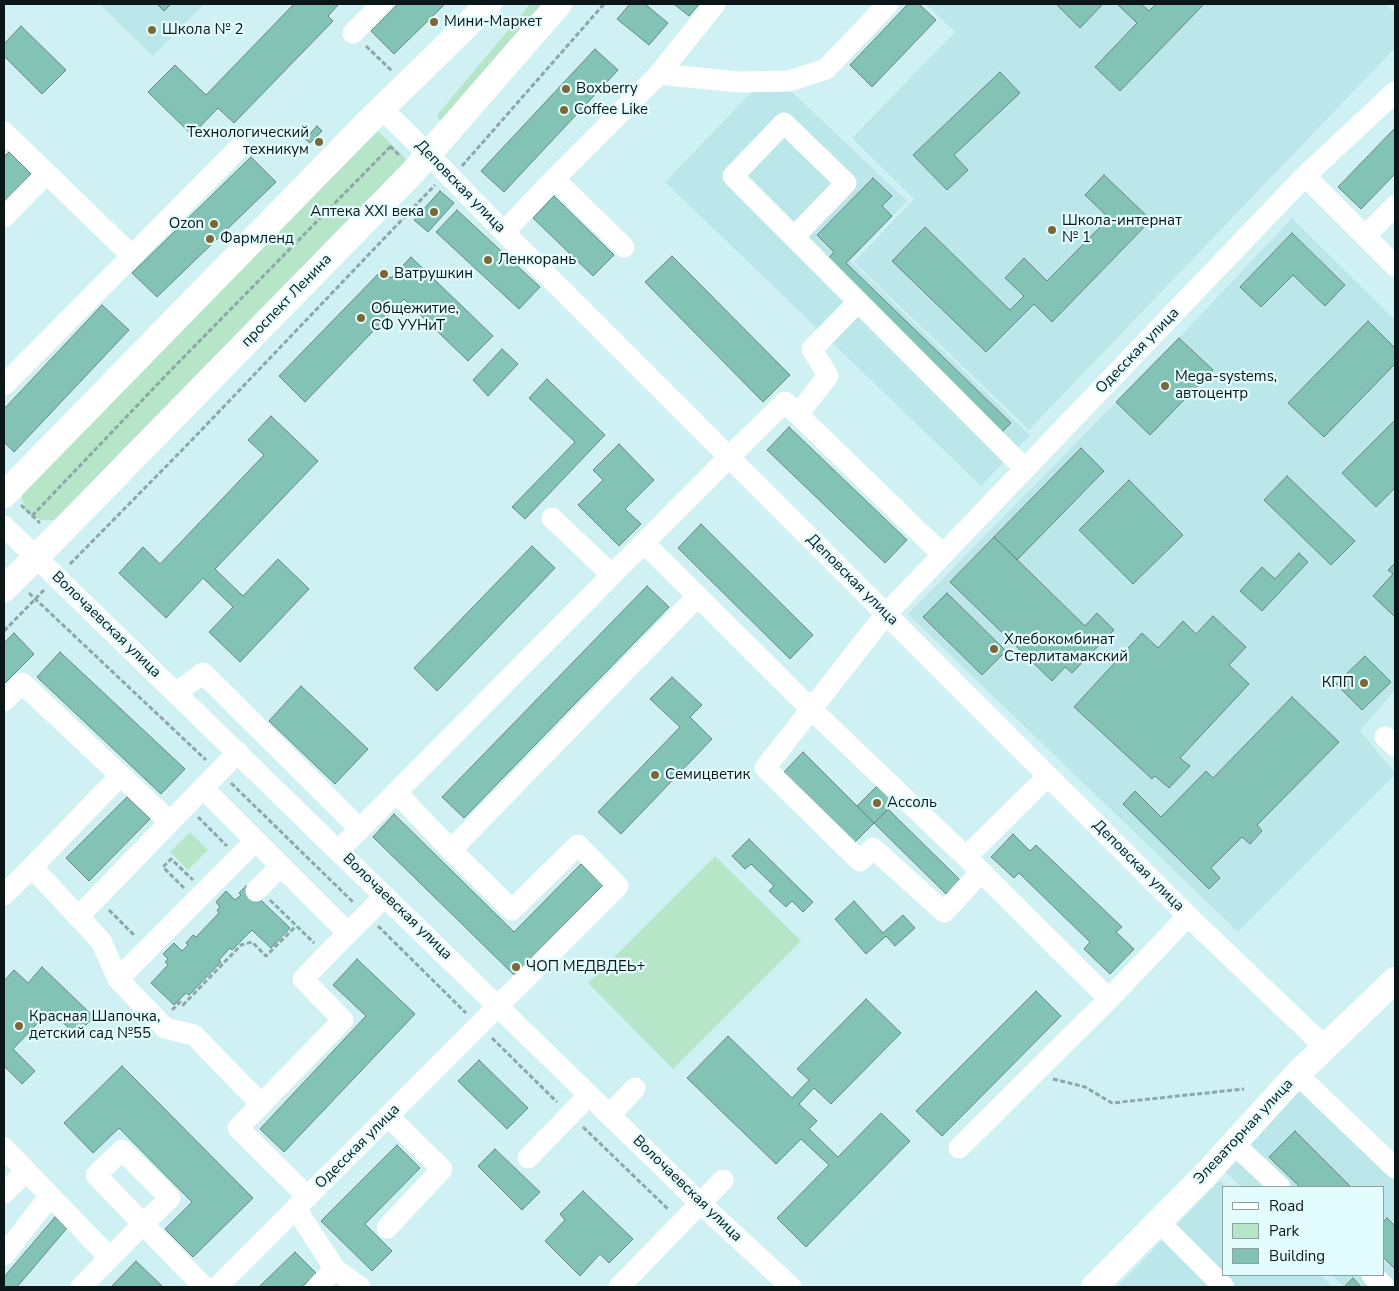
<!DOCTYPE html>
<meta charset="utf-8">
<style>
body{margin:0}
#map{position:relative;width:1399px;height:1291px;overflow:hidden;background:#d0f1f3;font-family:"Nunito Sans",sans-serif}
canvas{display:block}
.frame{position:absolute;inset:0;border:5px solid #0a1617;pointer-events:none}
.legend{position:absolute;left:1222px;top:1186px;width:162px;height:90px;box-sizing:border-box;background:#e3fdff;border:1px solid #8ca1a2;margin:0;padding:6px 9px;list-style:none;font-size:15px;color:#0a1617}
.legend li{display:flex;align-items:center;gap:10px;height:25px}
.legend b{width:25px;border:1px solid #8ca1a2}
</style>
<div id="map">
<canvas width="1399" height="1291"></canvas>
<div class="frame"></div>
<ul class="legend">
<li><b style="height:6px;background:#fff"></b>Road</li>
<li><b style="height:14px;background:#b7e5c7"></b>Park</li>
<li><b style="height:14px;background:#82c3b5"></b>Building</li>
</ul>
</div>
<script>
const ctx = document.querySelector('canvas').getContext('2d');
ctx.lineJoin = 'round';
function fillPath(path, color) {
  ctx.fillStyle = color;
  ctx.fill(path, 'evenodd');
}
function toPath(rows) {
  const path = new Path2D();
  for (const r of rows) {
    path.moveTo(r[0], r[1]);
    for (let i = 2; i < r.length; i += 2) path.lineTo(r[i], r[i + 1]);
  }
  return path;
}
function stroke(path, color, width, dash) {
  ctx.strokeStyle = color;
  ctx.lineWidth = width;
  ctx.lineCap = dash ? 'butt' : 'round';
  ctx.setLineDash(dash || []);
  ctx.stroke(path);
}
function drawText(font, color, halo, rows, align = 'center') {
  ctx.font = font + ' "Nunito Sans",sans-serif';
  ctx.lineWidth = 4.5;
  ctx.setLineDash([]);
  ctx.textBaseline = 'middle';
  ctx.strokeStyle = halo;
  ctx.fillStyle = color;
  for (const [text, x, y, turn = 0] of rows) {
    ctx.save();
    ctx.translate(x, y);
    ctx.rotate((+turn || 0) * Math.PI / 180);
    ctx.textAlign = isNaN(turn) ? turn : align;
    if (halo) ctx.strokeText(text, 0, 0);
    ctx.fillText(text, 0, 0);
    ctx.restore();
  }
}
fillPath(toPath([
 [99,4,204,4,153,56],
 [926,4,1385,4,1395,13,1395,48,1029,430,854,262,914,199,852,138,955,32],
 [771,72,907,201,850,261,1030,435,981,486,665,182],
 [1292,218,1395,320,1395,690,1360,731,1395,773,1395,775,1238,932,908,614,1179,338],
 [1303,1087,1395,1175,1395,1287,1344,1287,1332,1275,1383,1275,1383,1187,1241,1187,1225,1172],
 [1220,1180,1227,1187,1223,1187,1223,1275,1320,1275,1333,1287,1117,1287]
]), '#bce7ea');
fillPath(toPath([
 [530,4,546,4,442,120,438,119,438,114],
 [378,131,407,160,55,520,41,520,26,512,22,498,23,487],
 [190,832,208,850,188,870,170,852],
 [715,856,801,941,673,1069,588,983]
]), '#b7e5c7');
const building = toPath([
 [157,4,171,4,164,11,157,4],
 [294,4,339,4,328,16,333,21,234,123,218,108,192,135,148,92,175,65,206,95,294,4],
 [398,4,445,4,394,54,371,31,398,4],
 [630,4,645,4,668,23,649,45,617,19,630,4],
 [674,4,699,4,689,16,674,4],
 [908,4,919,4,936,20,872,87,850,65,908,4],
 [1056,4,1103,4,1080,28,1056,4],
 [1117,4,1141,4,1149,11,1156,4,1204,4,1120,91,1095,67,1137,23,1117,4],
 [21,26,66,70,42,94,4,56,4,44,21,26],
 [595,49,618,70,504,192,481,171,595,49],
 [1000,72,1020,93,954,155,968,170,947,190,913,155,1000,72],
 [317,126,322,131,310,143,305,139,317,126],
 [1395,128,1395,174,1361,209,1338,187,1395,128],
 [9,152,31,174,4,202,4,157,9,152],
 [251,157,276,182,157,297,132,273,251,157],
 [1104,175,1151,220,1052,322,1034,304,986,352,892,261,925,227,1010,310,1024,296,1005,278,1024,258,1047,281,1109,218,1085,195,1104,175],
 [873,178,892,196,882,206,892,216,846,263,1011,423,1001,433,825,262,834,252,817,235,873,178],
 [440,191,454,203,428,232,414,220,440,191],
 [554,196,614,255,593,276,533,218,554,196],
 [457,210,540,287,519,309,436,232,457,210],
 [1292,233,1345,285,1325,306,1293,275,1261,307,1240,287,1292,233],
 [672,256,790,375,763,402,645,282,672,256],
 [411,257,493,336,468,361,404,299,305,402,279,376,382,270,391,278,411,257],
 [102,305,129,330,14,452,4,442,4,409,102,305],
 [1368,321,1395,348,1395,364,1324,437,1288,403,1368,321],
 [1179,338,1213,370,1150,435,1116,402,1179,338],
 [502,349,518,364,488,396,473,380,502,349],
 [547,379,605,435,525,519,512,507,575,442,529,398,547,379],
 [271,416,318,461,215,569,243,596,278,559,309,589,240,662,209,632,233,607,203,578,166,618,119,573,143,547,160,564,264,455,248,440,271,416],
 [1395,420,1395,488,1376,507,1342,473,1395,420],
 [789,427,907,540,885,563,767,450,789,427],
 [619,444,654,480,625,509,641,524,619,546,578,505,603,480,593,470,619,444],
 [1081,448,1104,471,1017,560,994,537,1081,448],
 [1287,476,1355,541,1331,565,1264,500,1287,476],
 [1129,480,1183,535,1133,584,1079,530,1129,480],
 [701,524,813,635,790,659,678,548,701,524],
 [994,537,1085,626,1097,613,1114,630,1072,673,1065,667,1052,681,950,582,994,537],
 [532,546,555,568,437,691,414,668,532,546],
 [1299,553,1308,562,1262,611,1240,591,1262,567,1275,579,1299,553],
 [1395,563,1395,617,1373,596,1393,574,1388,570,1395,563],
 [647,586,669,607,464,818,442,797,647,586],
 [947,593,1006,651,982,675,923,617,947,593],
 [1213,616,1246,647,1229,665,1249,684,1180,758,1190,766,1169,788,1155,776,1152,779,1074,707,1142,633,1158,648,1183,621,1196,634,1213,616],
 [14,633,34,654,4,684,4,643,14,633],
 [60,652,185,769,161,794,37,677,60,652],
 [1365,656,1391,682,1362,710,1336,684,1365,656],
 [672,677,702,705,690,717,712,739,621,834,598,812,680,727,650,699,672,677],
 [301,686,368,749,335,784,269,721,301,686],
 [1292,697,1339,742,1257,825,1262,831,1250,844,1242,837,1211,868,1220,878,1209,889,1123,804,1135,791,1161,817,1206,771,1213,778,1292,697],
 [803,752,874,823,855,842,784,772,803,752],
 [879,784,896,801,874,823,857,806,879,784],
 [127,797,150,819,89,881,66,858,127,797],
 [888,809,960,880,946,894,874,823,888,809],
 [394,814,514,932,581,864,603,885,514,975,373,837,394,814],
 [1013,834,1030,851,1036,845,1122,927,1116,932,1134,949,1110,974,1084,949,1090,942,1019,873,1014,878,991,857,1013,834],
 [749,839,813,902,803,912,792,901,786,907,769,891,774,886,751,864,745,869,732,856,749,839],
 [246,886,290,928,271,948,252,930,232,950,230,948,219,960,221,962,189,995,186,993,174,1005,151,983,168,965,165,962,168,959,163,954,174,943,182,951,188,945,186,943,193,935,196,937,219,913,217,910,220,907,216,902,226,891,235,900,241,895,239,893,246,886],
 [854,901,883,933,903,915,915,928,895,946,886,936,866,954,835,919,854,901],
 [357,959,415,1014,284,1152,260,1129,366,1016,333,985,357,959],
 [42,967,94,1017,76,1035,50,1010,13,1049,35,1071,22,1084,4,1066,4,981,14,970,28,983,42,967],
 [1036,991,1061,1016,942,1136,916,1111,1036,991],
 [866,999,901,1033,831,1104,814,1088,799,1104,817,1121,809,1129,838,1157,881,1113,910,1141,806,1247,777,1218,829,1165,801,1139,776,1164,687,1078,728,1036,792,1098,809,1080,797,1069,866,999],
 [479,1060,528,1108,507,1129,458,1081,479,1060],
 [122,1066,253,1198,193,1257,165,1229,192,1202,119,1128,93,1153,64,1123,122,1066],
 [1295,1131,1351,1187,1300,1187,1269,1157,1295,1131],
 [397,1145,420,1168,365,1224,392,1251,372,1271,321,1221,397,1145],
 [495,1149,540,1192,522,1210,478,1166,495,1149],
 [583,1191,633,1239,609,1263,600,1254,580,1276,545,1241,565,1220,560,1214,583,1191],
 [55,1217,67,1228,17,1287,4,1287,4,1277,55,1217],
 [1387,1218,1395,1226,1395,1269,1383,1257,1383,1222,1387,1218],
 [295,1252,316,1273,302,1287,259,1287,295,1252],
 [136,1261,163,1287,111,1287,136,1261],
 [1353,1278,1361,1287,1344,1287,1353,1278]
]);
fillPath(building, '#82c3b5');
stroke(building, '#69867f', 1);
stroke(toPath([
 [366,46,392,71],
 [390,146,400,156],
 [462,166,604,4],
 [21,505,40,523],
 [32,516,171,370,391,146],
 [70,564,190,442,435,185],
 [29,593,206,760],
 [4,631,44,590],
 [231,783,354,903],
 [198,817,227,846],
 [184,888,163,867,171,859,193,880],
 [270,900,314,943],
 [109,910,135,936],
 [378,926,466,1013],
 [172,1008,173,1009,180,1002,183,1005,241,945,252,942,266,956,296,926],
 [492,1038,557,1102],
 [1053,1079,1085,1087,1112,1103,1244,1089],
 [583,1127,669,1210]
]), '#8da6a8', 3, [5, 2.5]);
stroke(toPath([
 [353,33,382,4],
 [659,74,739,82,789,81,826,69,888,4],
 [382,109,429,155,504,232,1188,916,1325,1047],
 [4,132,132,256],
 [1305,176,1395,266],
 [554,179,624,247],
 [4,217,46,174],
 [504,232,554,179,659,74,715,4],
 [1365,236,1395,206],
 [794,237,846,183,784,123,733,176,1025,469],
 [4,385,239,148],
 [798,414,828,376,812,349,858,302],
 [552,518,612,575],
 [4,526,700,1203,791,1287],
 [644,543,811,709,966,857],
 [176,693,203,673,360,829],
 [4,701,22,683,170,822,238,752],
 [1385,737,1395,746],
 [120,776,32,867,101,941,118,979,165,1028,194,1035,261,1104],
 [1048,776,966,857,1109,999],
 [203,788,348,933,303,979,343,1020,238,1128,308,1197],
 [396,792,451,850,698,596],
 [338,851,729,457,785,402,943,555],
 [981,872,944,912,873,848,860,861,765,768,886,614,1305,176,1395,92],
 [256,891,281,866],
 [4,895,32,867],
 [78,917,170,822],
 [348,933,385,896],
 [118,979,255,841],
 [1297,1074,1395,1168],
 [610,1115,635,1088],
 [1234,1144,1280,1187],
 [4,1148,110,1258],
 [959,1148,1109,999,1188,916],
 [528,1158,589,1095],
 [4,1193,26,1171],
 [296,1209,335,1269,317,1287],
 [1159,1222,1224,1287],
 [387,1228,442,1169,388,1116],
 [4,1255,50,1196],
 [335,1269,360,1287],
 [1372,1275,1385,1287],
 [81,1287,143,1224,170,1198,122,1150,96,1175,143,1224,204,1287],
 [217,1287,618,886,578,845,512,910,451,850],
 [619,1287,723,1180]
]), '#fff', 21);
stroke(toPath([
 [4,495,367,123,489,4],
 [4,589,56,537,412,173,559,4],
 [1094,1287,1208,1172,1297,1074,1395,980]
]), '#fff', 26);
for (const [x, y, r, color] of [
 [434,22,5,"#7c6736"],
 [152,30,5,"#7c6736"],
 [566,89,5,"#7c6736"],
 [564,110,5,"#7c6736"],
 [319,142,5,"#7c6736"],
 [434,212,5,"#7c6736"],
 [214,224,5,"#7c6736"],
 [1052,230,5,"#7c6736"],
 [210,239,5,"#7c6736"],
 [488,260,5,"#7c6736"],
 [384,274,5,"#7c6736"],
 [361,318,5,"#7c6736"],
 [1165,386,5,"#7c6736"],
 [994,649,5,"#7c6736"],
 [1364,683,5,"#7c6736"],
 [655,775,5,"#7c6736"],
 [877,803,5,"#7c6736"],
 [516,967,5,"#7c6736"],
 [19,1026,5,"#7c6736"]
]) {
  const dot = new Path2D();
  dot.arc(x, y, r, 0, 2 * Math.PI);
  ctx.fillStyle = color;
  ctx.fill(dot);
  stroke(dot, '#e3fdff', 2);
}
drawText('15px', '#0a1617', '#e3fdff', [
 ["Мини-Маркет",444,22],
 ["Школа № 2",162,30],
 ["Boxberry",576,89],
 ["Coffee Like",574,110],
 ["Технологический",309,133,"right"],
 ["техникум",309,150,"right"],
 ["Аптека ХХI века",424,212,"right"],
 ["Школа-интернат",1062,221],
 ["№ 1",1062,238],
 ["Ozon",204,224,"right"],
 ["Фармленд",220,239],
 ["Ленкорань",498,260],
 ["Ватрушкин",394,274],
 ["Общежитие,",371,309],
 ["СФ УУНиТ",371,326],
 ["Mega-systems,",1175,377],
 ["автоцентр",1175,394],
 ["Хлебокомбинат",1004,640],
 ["Стерлитамакский",1004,657],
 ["КПП",1354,683,"right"],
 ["Семицветик",665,775],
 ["Ассоль",887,803],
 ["ЧОП МЕДВДЕЬ+",526,967],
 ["Красная Шапочка,",29,1017],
 ["детский сад №55",29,1034]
], 'left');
drawText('15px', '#0a1617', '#e3fdff', [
 ["Деповская улица",460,187,46],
 ["проспект Ленина",287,301,-46],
 ["Одесская улица",1138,351,-46],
 ["Деповская улица",852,580,45],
 ["Волочаевская улица",106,625,44],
 ["Деповская улица",1138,866,45],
 ["Волочаевская улица",397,907,44],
 ["Элеваторная улица",1244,1132,-47],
 ["Одесская улица",358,1147,-45],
 ["Волочаевская улица",687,1189,44]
]);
</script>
